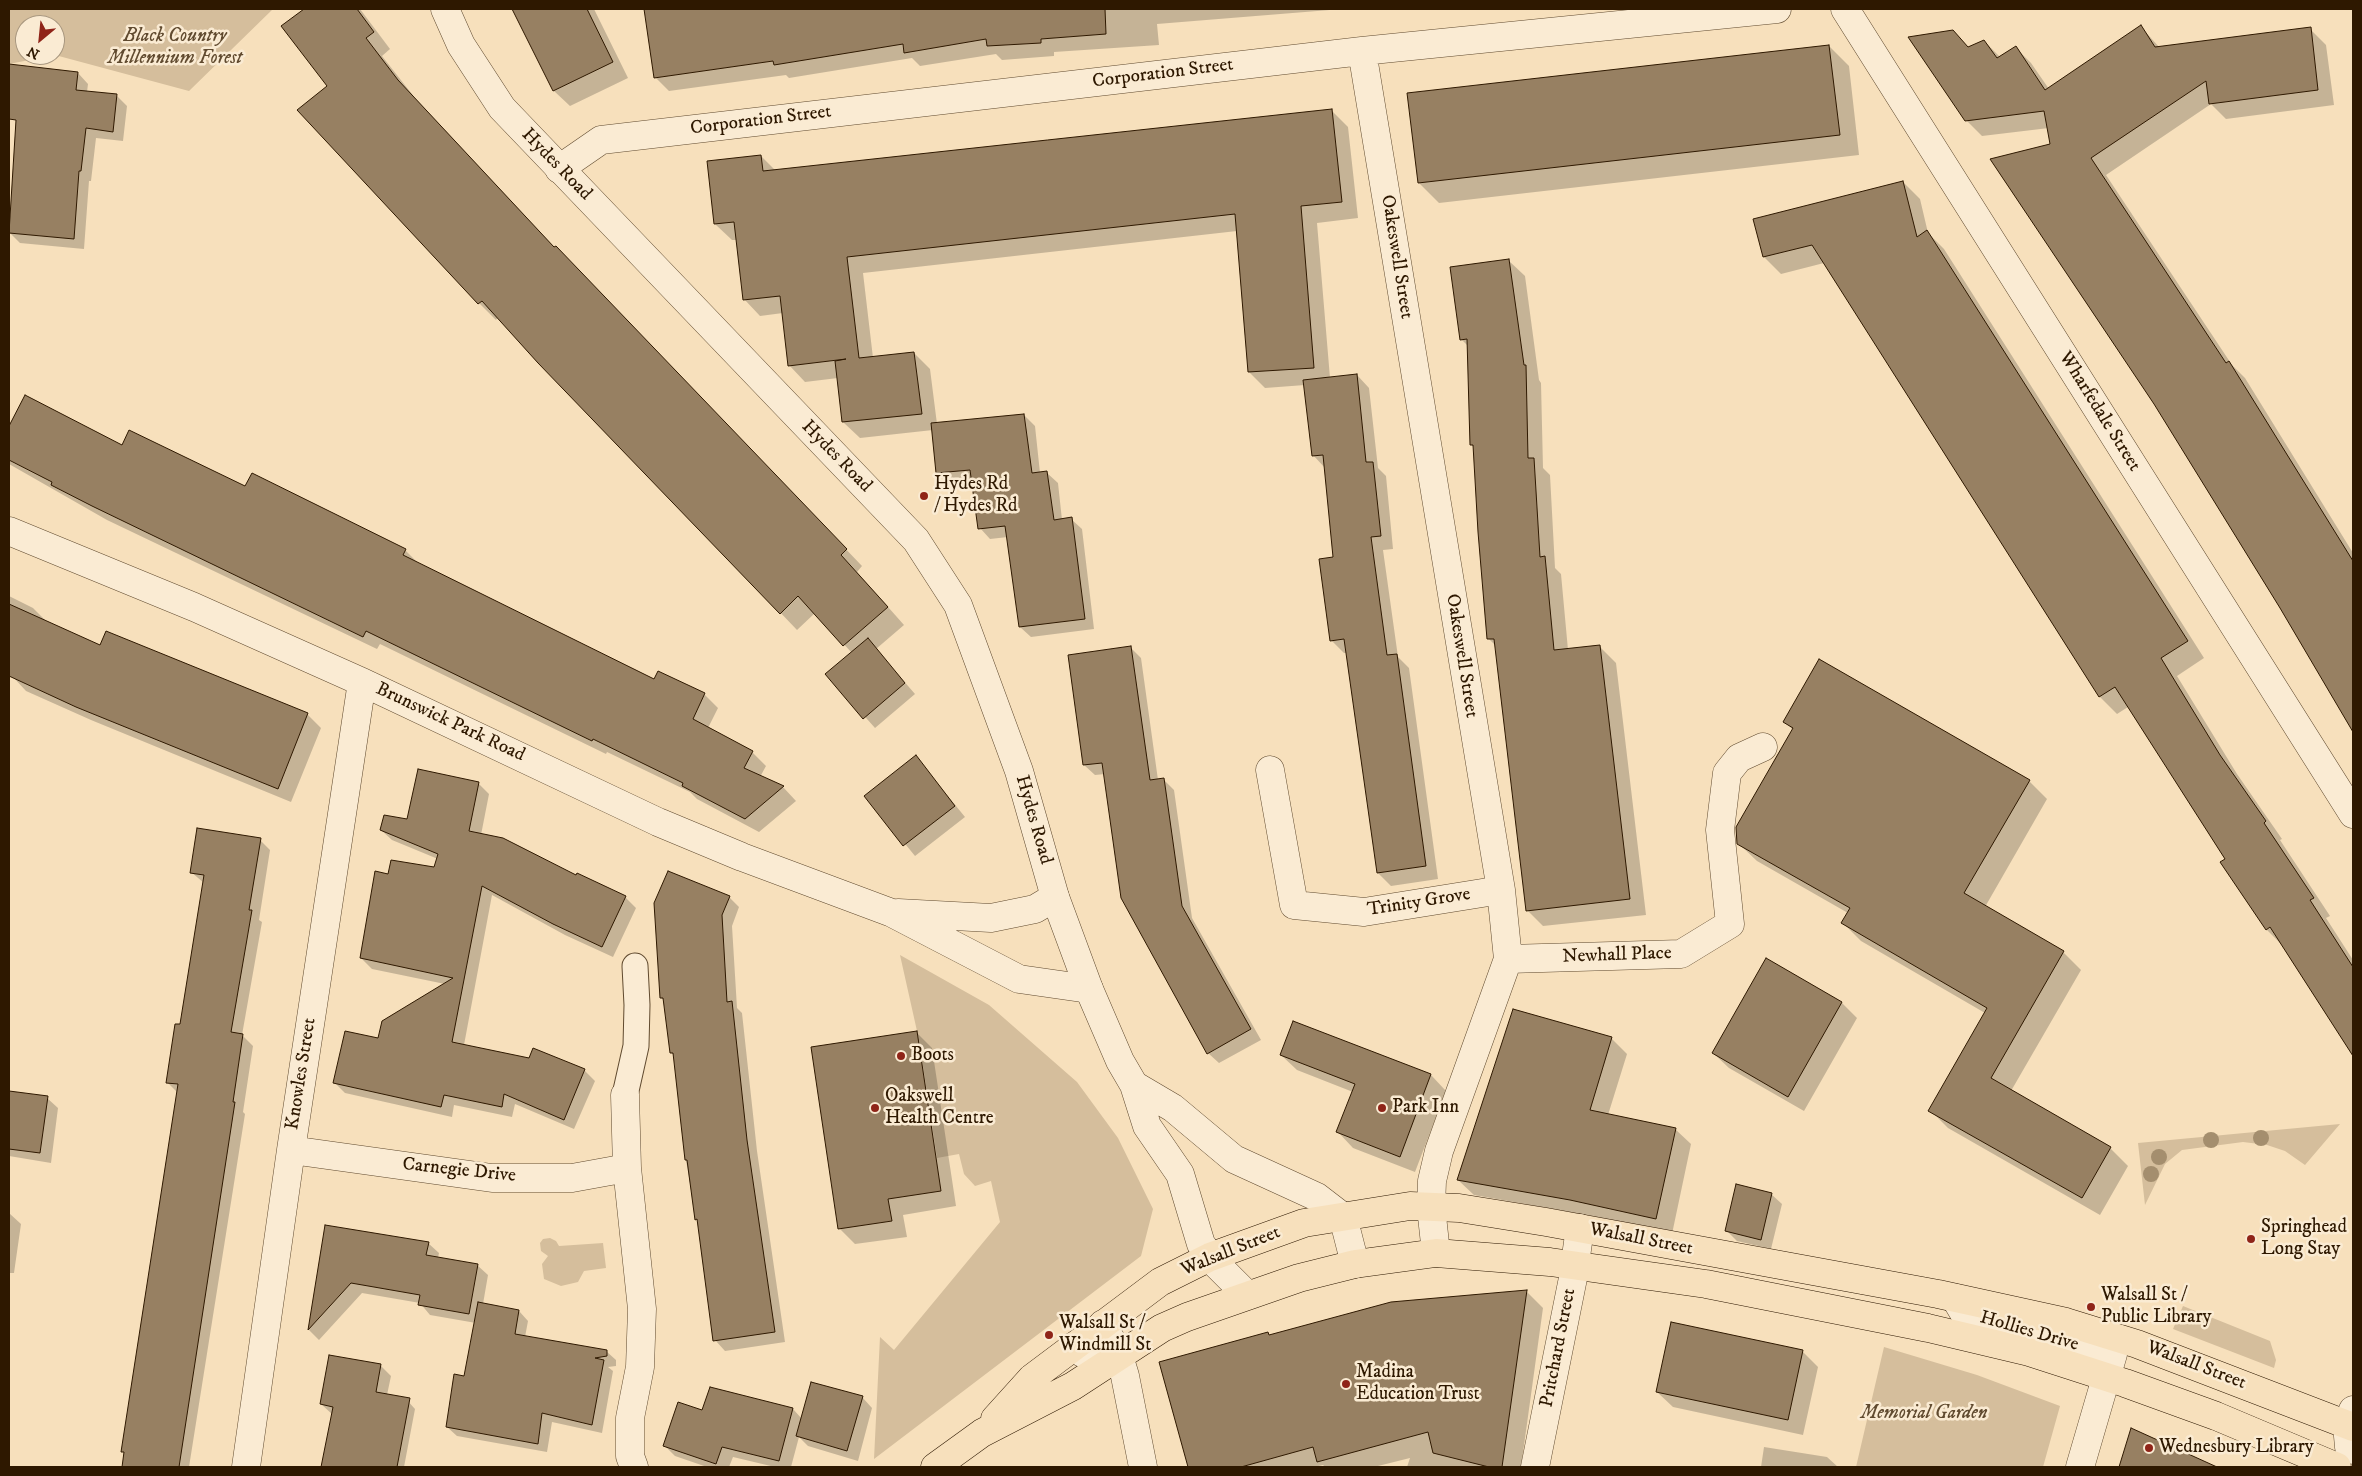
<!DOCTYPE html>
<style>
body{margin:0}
#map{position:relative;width:2362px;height:1476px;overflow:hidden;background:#f7e0bc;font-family:"IM FELL DW Pica",serif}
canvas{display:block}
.frame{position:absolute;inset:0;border:10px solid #2e1800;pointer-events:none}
.north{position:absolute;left:15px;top:15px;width:50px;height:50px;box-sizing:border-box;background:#faebd3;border:1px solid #a8977f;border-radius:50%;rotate:208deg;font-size:14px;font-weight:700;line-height:20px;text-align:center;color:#2e1800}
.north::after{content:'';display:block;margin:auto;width:18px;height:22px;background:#8f2418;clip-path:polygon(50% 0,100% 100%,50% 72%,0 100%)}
</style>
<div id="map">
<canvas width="2362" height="1476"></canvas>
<div class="frame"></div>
<div class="north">N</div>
</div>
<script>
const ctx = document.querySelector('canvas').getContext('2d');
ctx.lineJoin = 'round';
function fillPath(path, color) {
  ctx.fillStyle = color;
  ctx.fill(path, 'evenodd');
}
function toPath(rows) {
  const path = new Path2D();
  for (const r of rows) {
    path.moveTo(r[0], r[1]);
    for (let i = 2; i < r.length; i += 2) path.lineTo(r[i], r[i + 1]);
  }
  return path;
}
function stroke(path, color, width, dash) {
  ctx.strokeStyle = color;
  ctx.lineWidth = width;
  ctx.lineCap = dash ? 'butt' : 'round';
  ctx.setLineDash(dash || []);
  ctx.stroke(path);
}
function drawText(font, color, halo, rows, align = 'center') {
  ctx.font = font + ' "IM FELL DW Pica",serif';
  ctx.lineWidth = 5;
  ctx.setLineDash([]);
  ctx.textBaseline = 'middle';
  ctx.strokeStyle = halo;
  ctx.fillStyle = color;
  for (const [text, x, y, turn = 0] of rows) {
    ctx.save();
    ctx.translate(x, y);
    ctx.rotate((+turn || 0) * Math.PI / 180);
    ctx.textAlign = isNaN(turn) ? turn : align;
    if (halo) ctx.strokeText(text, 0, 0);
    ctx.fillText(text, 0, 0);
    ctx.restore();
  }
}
fillPath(toPath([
 [9,9,273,9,189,91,55,55,55,25,25,25,25,55,55,55,9,64],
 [900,955,989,1005,1077,1082,1118,1138,1153,1209,1141,1256,874,1459,880,1337,894,1350,1000,1222,991,1181,975,1186,964,1174,959,1154,937,1158,919,1040],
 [2340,1124,2305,1165,2285,1151,2267,1145,2243,1142,2182,1150,2165,1164,2145,1205,2138,1143],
 [550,1238,556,1241,559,1246,603,1243,606,1268,584,1271,578,1282,561,1286,544,1279,542,1264,548,1256,541,1251,540,1243,543,1239],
 [2183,1306,2270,1341,2276,1360,2274,1368,2173,1329],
 [1884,1347,1977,1375,2060,1406,2043,1467,1856,1467]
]), '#d5be9c');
fillPath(toPath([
 [306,9,360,9,390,49,382,56,415,98,555,248,573,264,862,566,857,572,904,625,876,649,915,694,875,728,827,674,852,653,815,613,797,630,498,317,496,320,479,303,329,86,283,26],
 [514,9,594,9,628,78,570,106,554,91],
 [646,9,1342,9,1157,24,1159,45,1054,52,1054,56,1002,60,996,54,920,66,912,58,789,78,786,75,669,91,655,77],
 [2141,27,2160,48,2310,29,2326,45,2334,105,2226,119,2211,104,2106,175,2232,365,2245,378,2353,553,2353,730,2281,607,2052,145,2049,128,1982,136,1966,120,1953,31,1969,48,1984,41,2000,57,2015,47,2031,63,2049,89],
 [1829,46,1849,66,1859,155,1439,203,1419,183],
 [78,73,88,84,87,92,117,96,127,106,123,141,96,138,91,181,89,181,84,249,20,243,10,233],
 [1331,110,1348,127,1358,218,1317,223,1330,378,1357,375,1369,388,1378,468,1386,476,1393,549,1383,550,1398,657,1409,668,1438,879,1391,886,1378,873,1347,653,1344,653,1331,640,1334,558,1325,468,1313,455,1305,385,1265,388,1249,372,1237,231,863,273,873,358,914,353,930,369,937,424,1024,415,1035,426,1040,473,1047,473,1058,483,1062,520,1071,519,1082,529,1094,629,1031,637,1020,627,1008,537,990,539,980,528,973,481,948,483,937,473,933,430,860,438,843,422,838,378,805,382,789,365,783,313,760,316,744,299,737,240,732,240,715,224,761,156,776,171],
 [1903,182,1920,199,1928,233,1944,249,2204,658,2177,676,2237,774,2282,839,2280,840,2330,916,2326,918,2353,960,2353,1051,2283,946,2266,929,2227,859,2128,707,2117,714,2100,697,1824,263,1781,274,1764,257],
 [1508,260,1525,276,1539,380,1541,383,1543,468,1550,475,1555,568,1561,574,1568,650,1600,647,1616,663,1646,915,1543,926,1527,910,1496,646,1489,639,1474,448,1471,444,1469,347,1461,339],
 [25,396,123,447,246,488,405,550,419,564,655,681,704,694,718,708,708,728,752,752,766,766,760,777,783,787,796,801,759,832,697,799,690,792,607,752,606,754,380,644,377,649,107,520,9,464,9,428],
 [9,596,33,608,48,623,101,646,307,714,321,728,291,802,91,720,26,691,13,677,17,666,9,664],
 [1130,647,1141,658,1158,780,1163,779,1174,790,1192,918,1261,1040,1219,1063,1208,1053,1105,774,1095,775,1084,765],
 [1785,722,2029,781,2047,799,1985,907,2063,952,2081,970,2011,1091,2110,1148,2128,1166,2100,1215,1948,1128,1930,1110,1985,1013,1861,941,1843,923,1848,913,1757,861,1738,843,1793,730],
 [916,757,965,817,915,856,866,796],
 [478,783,489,794,481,835,625,897,636,908,613,957,565,935,492,895,464,1045,584,1070,595,1081,574,1129,515,1104,512,1117,454,1105,452,1117,345,1093,335,1083,379,1039,445,984,372,969,361,958,389,875,435,868,438,859,392,840,381,830,408,821],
 [260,840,270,850,259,920,262,922,242,1035,253,1046,243,1112,245,1114,189,1467,123,1467,125,1454,123,1451,178,1093,167,1082,181,1026,204,883,191,872],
 [729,897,739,907,732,926,737,1008,742,1013,757,1151,785,1342,725,1351,715,1340,699,1222,696,1219,686,1160,674,1056,671,1052,665,1001,661,998],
 [1767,960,1842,1003,1857,1018,1804,1111,1729,1068,1713,1053],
 [1294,1023,1431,1075,1446,1091,1415,1172,1353,1148,1338,1132,1353,1092,1297,1070,1281,1055],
 [917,1033,932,1048,956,1206,903,1215,907,1237,855,1244,840,1229],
 [1611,1038,1627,1054,1608,1115,1675,1129,1691,1144,1672,1234,1587,1215,1474,1195,1458,1180],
 [9,1093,47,1098,58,1108,51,1163,9,1156],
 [1771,1194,1782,1204,1771,1249,1737,1241,1727,1231],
 [9,1213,21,1224,14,1273,9,1273],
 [326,1226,428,1243,439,1253,438,1258,477,1265,488,1275,483,1304,519,1311,528,1321,525,1337,606,1351,616,1360,616,1366,608,1367,613,1371,602,1433,552,1422,547,1452,457,1436,447,1427,465,1378,476,1323,430,1315,420,1303,362,1293,319,1340,309,1330],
 [1527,1292,1543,1308,1521,1467,1407,1467,1410,1458,1374,1467,1325,1467,1323,1465,1314,1467,1190,1467,1160,1363,1268,1333,1270,1336,1391,1303],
 [1802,1351,1818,1367,1803,1435,1673,1407,1657,1392],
 [381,1366,391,1376,387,1395,405,1398,415,1409,404,1467,322,1467,333,1415,321,1404],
 [711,1389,793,1409,802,1419,862,1397,872,1408,858,1461,808,1446,799,1437,791,1467,775,1467,733,1457,729,1467,707,1467,675,1456,665,1446,703,1412],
 [2132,1430,2215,1467,2120,1467],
 [1764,1447,1827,1457,1838,1467,1761,1467]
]), '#0003');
const building = toPath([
 [304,9,357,9,374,32,366,38,398,80,554,247,556,246,847,549,841,555,888,607,843,646,798,596,780,614,538,363,482,301,478,304,297,110,327,86,281,26,304,9],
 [512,9,587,9,613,62,553,91,512,9],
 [644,9,1105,9,1106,34,1041,39,1041,43,987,46,986,39,904,53,903,44,774,65,773,61,654,78,644,9],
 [2141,25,2155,47,2311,27,2318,90,2209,104,2206,81,2091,158,2226,363,2229,361,2353,561,2353,732,2280,608,2154,404,1990,159,2050,144,2044,111,1965,121,1908,37,1953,30,1968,47,1984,40,1997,58,2016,46,2045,90,2141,25],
 [1829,45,1840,135,1418,183,1407,93,1829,45],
 [9,64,78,72,76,90,117,94,113,132,86,128,81,171,79,171,74,239,9,233,16,120,9,119,9,64],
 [1332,109,1342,202,1301,206,1314,368,1248,372,1235,214,847,257,859,358,914,352,922,414,842,422,835,361,846,359,788,366,780,296,743,300,734,222,714,224,707,161,761,155,763,171,1332,109],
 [1903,181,1917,237,1927,230,2188,641,2161,658,2220,755,2266,821,2264,823,2314,898,2310,900,2353,967,2353,1056,2270,927,2266,930,2220,862,2225,859,2115,687,2099,697,1812,245,1763,257,1753,219,1903,181],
 [1509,259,1524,365,1526,365,1528,458,1534,458,1540,557,1545,556,1554,650,1600,645,1630,899,1526,911,1494,639,1487,639,1478,532,1473,445,1470,445,1467,339,1460,340,1450,267,1509,259],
 [1357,374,1366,462,1373,462,1381,536,1371,537,1387,655,1397,654,1426,866,1377,873,1344,639,1330,641,1319,559,1333,557,1323,455,1312,456,1303,380,1357,374],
 [25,395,122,445,129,430,245,486,252,473,406,549,403,555,654,679,658,671,705,693,693,719,753,751,744,768,784,786,745,819,682,786,683,783,593,739,592,741,366,631,363,637,92,506,51,485,52,482,9,460,9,426,25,395],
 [1024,414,1032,473,1047,471,1054,520,1072,517,1085,619,1019,627,1005,526,978,529,970,470,936,473,931,423,1024,414],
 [9,604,100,645,106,631,308,713,278,789,76,707,9,676,9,604],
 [868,638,905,683,863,719,825,674,868,638],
 [1131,646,1150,780,1164,778,1182,906,1251,1029,1207,1054,1121,898,1102,763,1083,765,1068,655,1131,646],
 [1819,659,2030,780,1964,893,2064,951,1991,1078,2111,1147,2082,1198,1928,1111,1987,1008,1841,923,1850,908,1737,844,1736,827,1793,728,1783,722,1819,659],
 [916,755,955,806,903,846,864,796,916,755],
 [418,769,479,782,469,831,503,838,576,875,577,873,626,896,602,947,553,924,482,886,452,1042,529,1058,533,1048,585,1069,564,1120,504,1094,502,1107,444,1095,441,1107,333,1083,345,1031,378,1038,382,1021,453,978,360,958,375,871,388,874,391,860,434,867,438,854,380,830,384,815,407,819,418,769],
 [197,828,261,838,249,910,252,910,231,1032,243,1034,233,1102,235,1102,179,1467,122,1467,124,1452,121,1452,178,1084,166,1083,175,1024,180,1024,204,875,190,873,197,828],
 [668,871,730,896,722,915,727,1002,732,1001,747,1140,775,1332,713,1341,697,1219,695,1220,687,1160,685,1160,673,1053,670,1053,663,998,660,998,654,903,668,871],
 [1766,958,1842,1002,1788,1097,1712,1053,1766,958],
 [1513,1009,1612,1037,1590,1110,1676,1128,1656,1219,1570,1200,1457,1180,1513,1009],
 [1293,1021,1431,1074,1400,1157,1336,1132,1355,1084,1280,1055,1293,1021],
 [917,1031,941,1191,888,1199,892,1221,838,1229,811,1047,917,1031],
 [9,1091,48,1096,40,1153,9,1149,9,1091],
 [1736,1184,1772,1193,1761,1240,1725,1231,1736,1184],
 [325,1225,429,1242,426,1255,478,1264,469,1314,418,1305,420,1295,351,1283,308,1330,325,1225],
 [1527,1290,1502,1467,1489,1467,1433,1453,1428,1432,1317,1462,1313,1447,1241,1467,1188,1467,1159,1362,1268,1332,1269,1335,1391,1302,1527,1290],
 [478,1302,519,1310,515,1334,607,1350,607,1356,595,1358,604,1360,592,1425,542,1413,538,1444,446,1427,454,1374,464,1376,478,1302],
 [1671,1322,1803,1350,1788,1420,1656,1392,1671,1322],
 [329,1355,381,1364,376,1392,410,1398,397,1467,321,1467,333,1407,320,1404,329,1355],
 [811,1382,863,1396,847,1451,796,1436,811,1382],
 [710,1387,793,1408,779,1461,722,1447,716,1464,663,1446,678,1402,702,1410,710,1387],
 [2131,1428,2217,1467,2119,1467,2131,1428]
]);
fillPath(building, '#978062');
stroke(building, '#2e1800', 1);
const service = toPath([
 [625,1095,636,1046,637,1005,635,966]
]);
const minor = toPath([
 [1845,9,2353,814],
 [1362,51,1501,890,1508,959,1439,1151,1432,1181,1431,1207,1436,1253],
 [559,169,601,140,1362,51,1777,9],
 [9,531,194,607,362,682,658,822,742,857,892,913,1019,979,1089,989],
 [1270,770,1294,905,1364,912,1501,890],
 [898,913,991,918,1035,909,1055,897],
 [1508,959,1681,954,1730,924,1720,830,1727,773,1739,758,1763,747],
 [625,1095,627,1168,642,1309,640,1367,630,1418,630,1456,634,1467],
 [291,1150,492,1178,572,1178,627,1168],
 [1955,1298,1965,1315,2030,1330,2112,1357],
 [1103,1324,1119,1356,1125,1376,1143,1467],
 [1072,1347,1088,1356,1112,1342],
 [246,1467,291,1150,362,682],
 [1535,1467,1573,1278,1580,1228],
 [2080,1467,2113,1354]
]);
const tertiary = toPath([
 [445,9,461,45,502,108,916,540,958,605,1019,771,1055,897,1089,989,1120,1061,1134,1085,1147,1126,1180,1174,1201,1244,1217,1265,1247,1295],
 [1134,1085,1173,1108,1234,1159,1317,1197,1343,1217,1355,1264],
 [2353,1410,2347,1425,2349,1447,2353,1450]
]);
const trunk = toPath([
 [995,1419,1032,1378,1160,1282,1210,1257,1304,1223,1410,1206,1459,1208,1546,1222,1938,1294,2066,1322,2137,1344,2353,1427],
 [935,1467,982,1433,1073,1386,1162,1328,1187,1317,1299,1278,1355,1264,1436,1253,1550,1262,1706,1284,1928,1328,2029,1352,2125,1383,2216,1416,2337,1467]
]);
stroke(service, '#604a2f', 27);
stroke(minor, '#604a2f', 29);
stroke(tertiary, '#604a2f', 29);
stroke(trunk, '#2e1800', 29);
stroke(service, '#faebd3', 25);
stroke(minor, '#faebd3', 28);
stroke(tertiary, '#faebd3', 28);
stroke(trunk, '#f7e0bc', 28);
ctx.fillStyle = '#a48e6e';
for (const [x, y] of [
 [2261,1138],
 [2211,1140],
 [2159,1157],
 [2151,1174]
]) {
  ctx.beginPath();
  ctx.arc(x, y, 8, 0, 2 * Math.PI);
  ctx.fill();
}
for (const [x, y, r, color] of [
 [924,496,5,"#8f2418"],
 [901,1056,5,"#8f2418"],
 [875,1108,5,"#8f2418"],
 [1382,1108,5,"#8f2418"],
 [2251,1239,5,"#8f2418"],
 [2091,1307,5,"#8f2418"],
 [1049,1335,5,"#8f2418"],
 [1346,1384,5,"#8f2418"],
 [2149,1448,5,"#8f2418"]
]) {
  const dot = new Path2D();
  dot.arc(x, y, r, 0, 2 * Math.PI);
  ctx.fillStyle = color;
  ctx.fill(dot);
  stroke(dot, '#faebd3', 2);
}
drawText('italic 19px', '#604a2f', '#faebd3', [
 ["Black Country",175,37],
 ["Millennium Forest",175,59],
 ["Memorial Garden",1924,1414]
]);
drawText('19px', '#2e1800', '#faebd3', [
 ["Corporation Street",1163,74,-7],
 ["Corporation Street",761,121,-7],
 ["Hydes Road",556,165,46],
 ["Oakeswell Street",1396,257,81],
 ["Wharfedale Street",2099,412,58],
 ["Hydes Road",836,457,46],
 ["Oakeswell Street",1461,656,81],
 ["Brunswick Park Road",450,723,25],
 ["Hydes Road",1033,820,74],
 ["Trinity Grove",1419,903,-9],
 ["Newhall Place",1617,956,-2],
 ["Knowles Street",302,1074,-81],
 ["Carnegie Drive",459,1171,6],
 ["Walsall Street",1641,1240,11],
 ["Walsall Street",1231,1252,-22],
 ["Hollies Drive",2029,1332,16],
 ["Pritchard Street",1559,1348,-79],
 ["Walsall Street",2196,1366,21]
]);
drawText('19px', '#2e1800', '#faebd3', [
 ["Hydes Rd",934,485],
 ["/ Hydes Rd",934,507],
 ["Boots",911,1056],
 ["Oakswell",885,1097],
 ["Health Centre",885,1119],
 ["Park Inn",1392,1108],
 ["Springhead",2261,1228],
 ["Long Stay",2261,1250],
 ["Walsall St /",2101,1296],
 ["Public Library",2101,1318],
 ["Walsall St /",1059,1324],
 ["Windmill St",1059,1346],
 ["Madina",1356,1373],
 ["Education Trust",1356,1395],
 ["Wednesbury Library",2159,1448]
], 'left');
</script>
